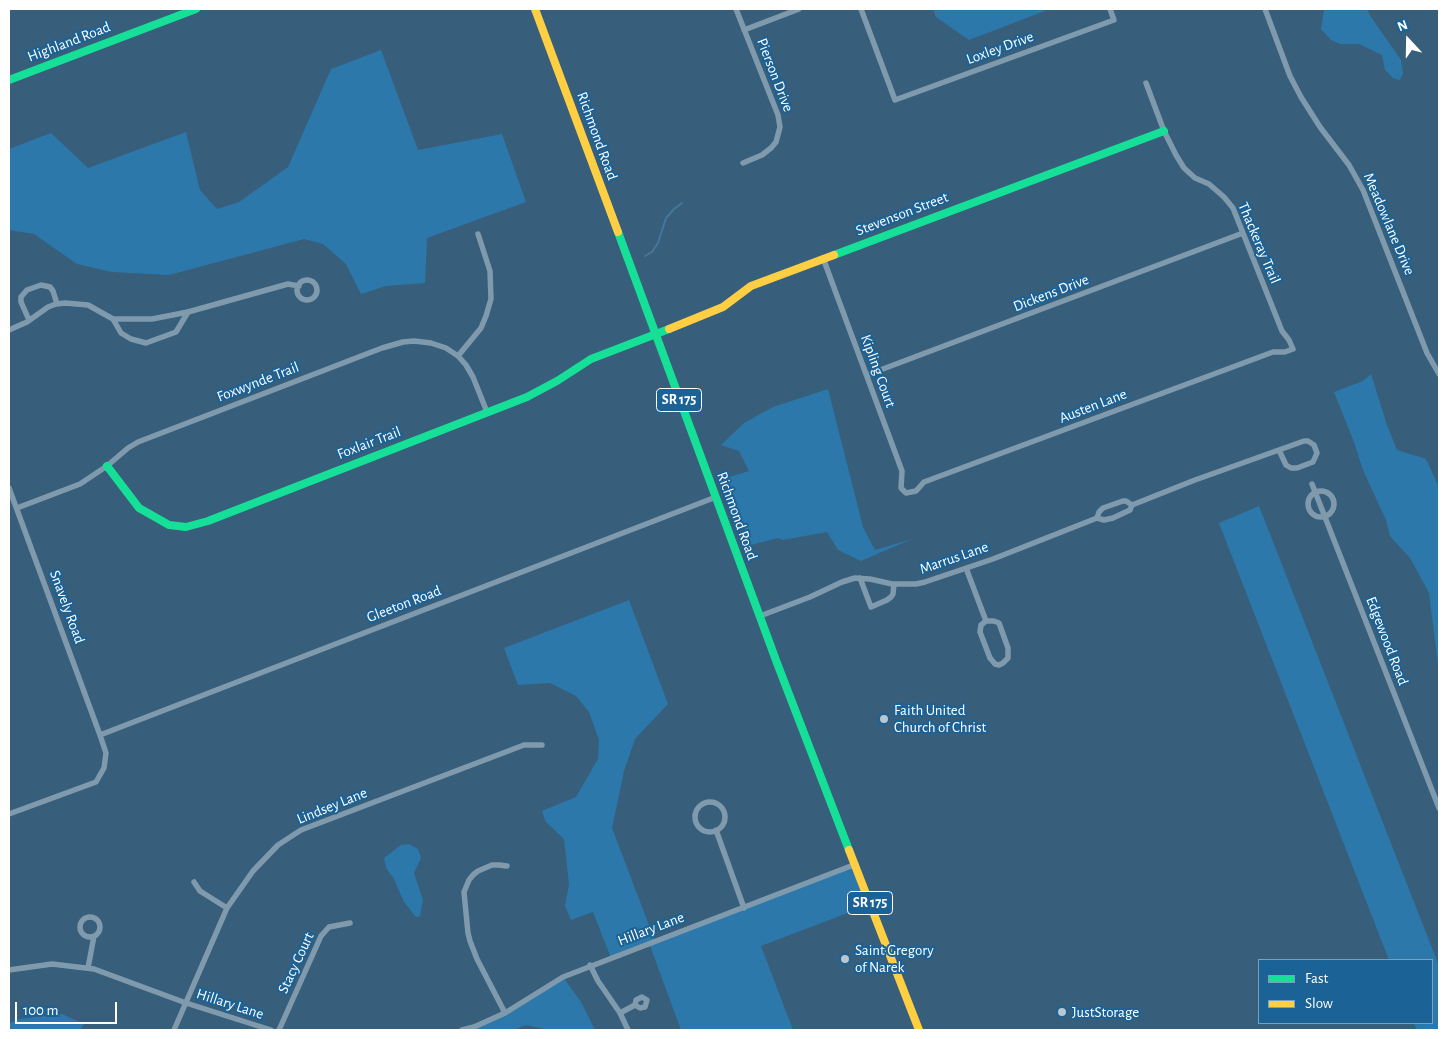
<!DOCTYPE html>
<style>
body{margin:0}
#map{position:relative;width:1448px;height:1039px;overflow:hidden;background:#375e7a;font-family:"Alegreya Sans",sans-serif}
canvas{display:block}
.frame{position:absolute;inset:0;border:10px solid #fff;pointer-events:none}
.legend{position:absolute;left:1258px;top:959px;width:175px;height:65px;box-sizing:border-box;background:#1b6296;border:1px solid #76a1c0;margin:0;padding:6px 9px;list-style:none;font-size:15px;color:#fff}
.legend li{display:flex;align-items:center;gap:10px;height:25px}
.legend b{width:25px;border:1px solid #76a1c0}
.north{position:absolute;left:1383px;top:15px;width:50px;height:50px;-webkit-text-stroke:4px #1b6296;paint-order:stroke;rotate:339deg;font-size:14px;font-weight:700;line-height:20px;text-align:center;color:#fff}
.north::after{content:'';display:block;margin:auto;width:18px;height:22px;background:#fff;clip-path:polygon(50% 0,100% 100%,50% 72%,0 100%)}
.scale{position:absolute;left:15px;top:1002px;width:102px;height:22px;box-sizing:border-box;border:2px solid #fff;border-top:0;padding-left:6px;font-size:15px;line-height:18px;white-space:nowrap;color:#fff;-webkit-text-stroke:4px #1b6296;paint-order:stroke}
</style>
<div id="map">
<canvas width="1448" height="1039"></canvas>
<div class="frame"></div>
<ul class="legend">
<li><b style="height:6px;background:#16e098"></b>Fast</li>
<li><b style="height:6px;background:#ffcf43"></b>Slow</li>
</ul>
<div class="north">N</div>
<div class="scale">100 m</div>
</div>
<script>
const ctx = document.querySelector('canvas').getContext('2d');
ctx.lineJoin = 'round';
function fillPath(path, color) {
  ctx.fillStyle = color;
  ctx.fill(path, 'evenodd');
}
function toPath(rows) {
  const path = new Path2D();
  for (const r of rows) {
    if (r.length === 3) {
      path.moveTo(r[0] + r[2], r[1]);
      path.arc(r[0], r[1], r[2], 0, 2 * Math.PI);
      continue;
    }
    path.moveTo(r[0], r[1]);
    for (let i = 2; i < r.length; i += 2) path.lineTo(r[i], r[i + 1]);
  }
  return path;
}
function stroke(path, color, width, dash) {
  ctx.strokeStyle = color;
  ctx.lineWidth = width;
  ctx.lineCap = dash ? 'butt' : 'round';
  ctx.setLineDash(dash || []);
  ctx.stroke(path);
}
function drawText(font, color, halo, rows, align = 'center') {
  ctx.font = font + ' "Alegreya Sans",sans-serif';
  ctx.lineWidth = 4;
  ctx.setLineDash([]);
  ctx.textBaseline = 'middle';
  ctx.strokeStyle = halo;
  ctx.fillStyle = color;
  for (const [text, x, y, turn = 0] of rows) {
    ctx.save();
    ctx.translate(x, y);
    ctx.rotate((+turn || 0) * Math.PI / 180);
    ctx.textAlign = isNaN(turn) ? turn : align;
    if (halo) ctx.strokeText(text, 0, 0);
    ctx.fillText(text, 0, 0);
    ctx.restore();
  }
}
fillPath(toPath([
 [933,9,1044,9,1045,11,969,40,936,17],
 [1324,9,1367,9,1371,17,1401,60,1403,73,1400,80,1393,78,1385,70,1382,55,1359,44,1340,44,1331,40,1321,29],
 [381,50,418,150,502,134,526,202,427,238,425,283,386,286,361,294,346,264,323,244,304,239,169,275,112,272,77,264,34,234,9,230,9,149,51,133,88,168,186,132,200,190,217,209,239,202,288,167,331,69],
 [1371,374,1387,425,1397,450,1426,459,1438,485,1439,546,1439,672,1429,593,1410,558,1390,536,1386,520,1363,470,1354,442,1334,392,1363,381],
 [828,389,863,527,875,550,912,539,861,561,838,550,827,532,783,540,778,538,751,545,726,478,749,471,739,451,721,445,744,423,773,407],
 [1259,506,1439,966,1439,1030,1417,1030,1414,1023,1432,1023,1432,960,1389,960,1219,523],
 [629,600,668,704,635,739,624,771,612,828,655,941,856,864,871,904,761,946,793,1030,681,1030,649,943,611,958,593,912,571,920,565,906,569,884,564,839,546,822,542,811,576,797,598,759,599,740,589,712,576,696,550,683,518,685,504,648],
 [409,844,418,849,421,858,414,873,423,900,420,916,418,917,415,916,404,902,393,877,387,870,384,858,401,845],
 [563,977,581,1002,595,1030,549,1030,526,1025,514,1030,476,1030,474,1027,505,1013],
 [62,1014,84,1024,80,1030,9,1030,9,1023,20,1019]
]), '#2d78aa');
stroke(toPath([
 [645,256,652,252,658,243,666,218,674,209,682,203]
]), '#46779a', 2);
stroke(toPath([
 [736,9,778,115,780,127,776,142,771,148,762,155,743,163],
 [861,9,895,100,1114,20,1110,9],
 [1265,9,1290,76,1301,97,1320,127,1349,165,1363,190,1427,353,1439,374],
 [744,30,799,9],
 [823,258,902,471,901,488,906,493,916,491,924,482,1273,352,1285,352,1293,349,1289,340,1282,331,1233,208,1224,197,1209,184,1195,178,1184,168,1176,155,1164,131,1146,83],
 [307,290,10],
 [188,312,176,332,146,343,131,339,121,333,113,319,152,319,188,312,288,284,299,286],
 [29,320,21,302,21,297,27,290,41,285,50,287,53,291,57,304],
 [9,330,27,322,48,307,56,304,65,303,88,305,113,319],
 [458,356,481,328,486,316,491,299,490,271,478,234],
 [867,375,1243,233],
 [1312,484,1439,808],
 [9,488,100,735,106,753,104,768,96,782,9,814],
 [1321,504,13],
 [1132,505,1195,480,1304,441,1308,441,1314,445,1317,453,1313,462,1297,468,1291,468,1286,465,1279,450],
 [17,508,80,484,107,466,128,448,138,442,382,348,403,342,414,341,431,343,446,348,458,356,466,365,473,377,487,412],
 [966,568,986,621,981,625,980,632,990,658,995,664,999,665,1003,663,1008,658,1008,648,999,623,994,621,986,621],
 [860,578,871,607,887,600,891,597,893,594,894,584],
 [760,616,810,597,842,582,855,578,870,579,892,584,916,584,925,582,993,559,1097,518,1104,520,1113,518,1130,510,1132,505,1126,501,1123,501,1103,508,1099,512,1097,518],
 [100,735,716,497],
 [710,817,15],
 [716,830,744,908],
 [194,882,200,891,227,908],
 [90,927,10],
 [590,965,598,981,620,1013,628,1030],
 [88,968,94,936],
 [9,970,52,964,94,969,186,1003,271,1030],
 [505,1013,477,959,470,941,468,933,464,892,469,880,473,875,478,871,492,865,499,865,507,866],
 [620,1013,635,1005,640,1008,645,1007,647,1000,642,997,636,1000,635,1005],
 [174,1030,227,908,253,871,278,845,301,830,524,745,542,745],
 [279,1030,321,936,329,927,350,923],
 [462,1030,474,1027,505,1013,563,977,856,864]
]), '#809aad', 5.5);
stroke(toPath([
 [9,80,196,9],
 [618,232,777,663,849,850],
 [834,255,1164,131],
 [107,466,139,508,169,525,186,527,208,521,527,397,557,381,591,359,669,329]
]), '#16e098', 8);
stroke(toPath([
 [535,9,618,232],
 [669,329,723,307,751,286,834,255],
 [849,850,919,1030]
]), '#ffcf43', 8);
for (const [x, y, r, color] of [
 [884,719,5,"#b9c7d0"],
 [845,959,5,"#b9c7d0"],
 [1062,1012,5,"#b9c7d0"]
]) {
  const dot = new Path2D();
  dot.arc(x, y, r, 0, 2 * Math.PI);
  ctx.fillStyle = color;
  ctx.fill(dot);
  stroke(dot, '#1b6296', 2);
}
for (const [x, y, w] of [
 [679,400,45],
 [870,903,45]
]) {
  const box = new Path2D();
  box.roundRect(x - w / 2, y - 11.5, w, 23, 4);
  ctx.fillStyle = '#1b6296';
  ctx.fill(box);
  stroke(box, '#fff', 1);
}
drawText('bold 14px', '#fff', null, [
 ["SR 175",679,400],
 ["SR 175",870,903]
]);
drawText('15px', '#fff', '#1b6296', [
 ["Highland Road",69,42,-21],
 ["Loxley Drive",1000,48,-20],
 ["Pierson Drive",775,75,69],
 ["Richmond Road",597,136,70],
 ["Stevenson Street",902,214,-21],
 ["Meadowlane Drive",1389,224,67],
 ["Thackeray Trail",1259,243,67],
 ["Dickens Drive",1051,293,-21],
 ["Kipling Court",878,371,70],
 ["Foxwynde Trail",258,382,-21],
 ["Austen Lane",1093,406,-21],
 ["Foxlair Trail",369,443,-21],
 ["Richmond Road",737,516,70],
 ["Marrus Lane",954,558,-19],
 ["Gleeton Road",404,604,-21],
 ["Snavely Road",67,607,70],
 ["Edgewood Road",1387,641,69],
 ["Lindsey Lane",332,806,-22],
 ["Hillary Lane",651,929,-21],
 ["Stacy Court",296,963,-65],
 ["Hillary Lane",230,1004,18]
]);
drawText('15px', '#fff', '#1b6296', [
 ["Faith United",894,710],
 ["Church of Christ",894,727],
 ["Saint Gregory",855,950],
 ["of Narek",855,967],
 ["JustStorage",1072,1012]
], 'left');
</script>
